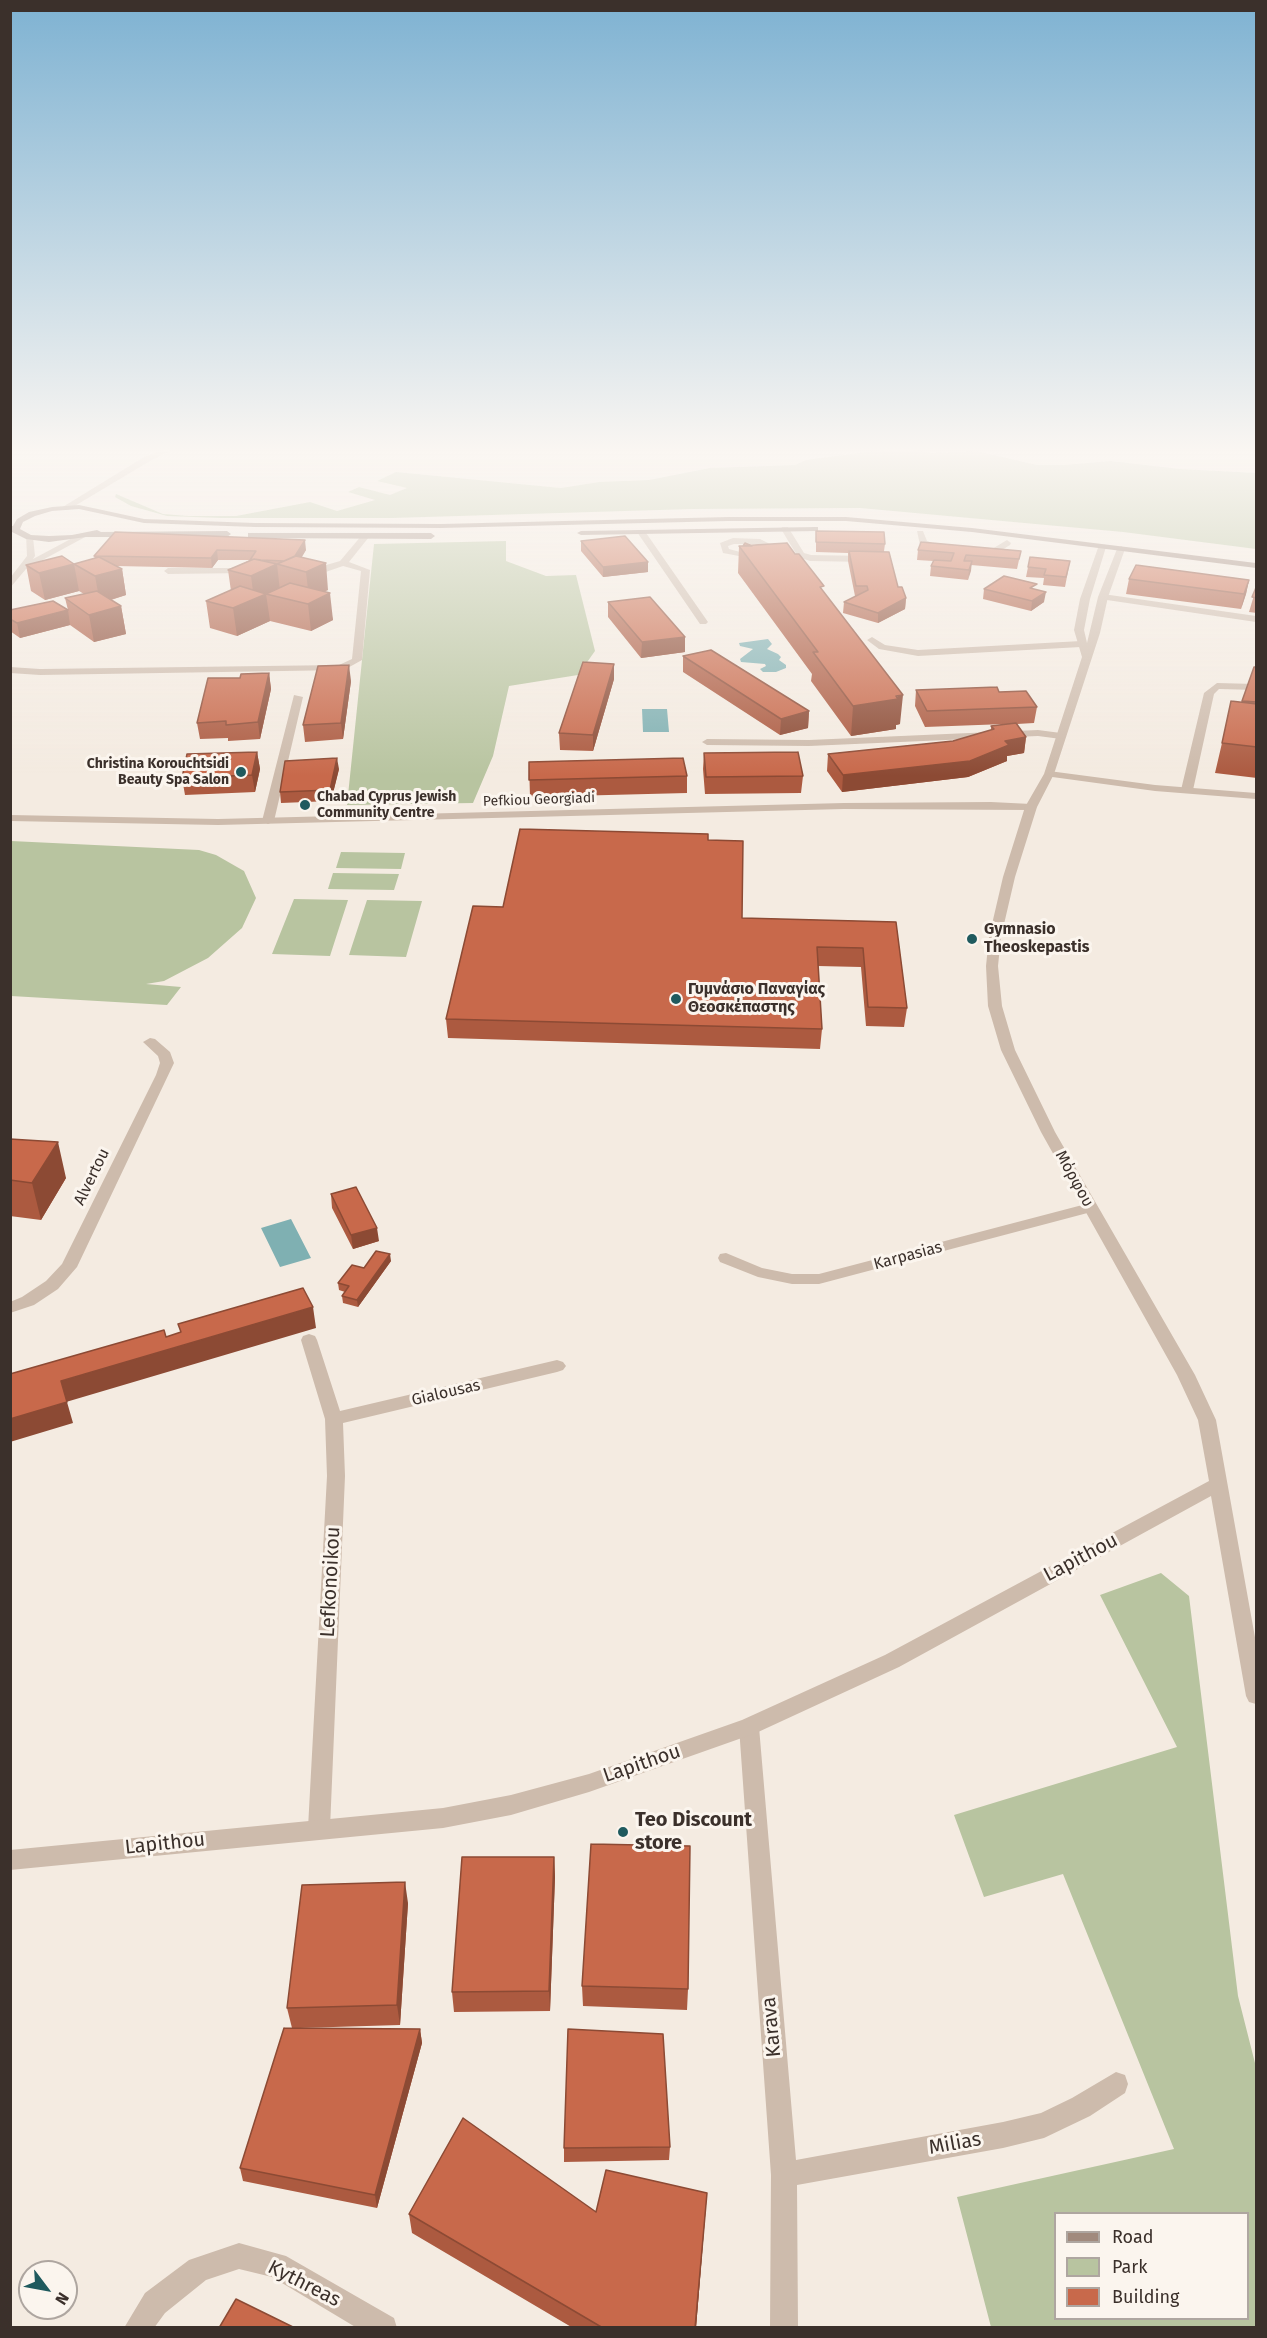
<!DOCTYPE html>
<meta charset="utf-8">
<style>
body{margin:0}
#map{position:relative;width:1267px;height:2338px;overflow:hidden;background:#f4ebe1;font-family:"Fira Sans",sans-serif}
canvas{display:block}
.frame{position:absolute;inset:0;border:12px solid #3b302b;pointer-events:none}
.legend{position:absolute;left:1054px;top:2212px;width:195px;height:108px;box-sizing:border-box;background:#fbf5ee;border:2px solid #aea6a0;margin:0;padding:8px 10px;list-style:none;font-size:18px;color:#3b302b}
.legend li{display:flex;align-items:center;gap:12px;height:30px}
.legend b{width:30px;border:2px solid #aea6a0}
.north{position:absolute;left:18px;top:2260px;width:60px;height:60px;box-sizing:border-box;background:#fbf5ee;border:2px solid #aea6a0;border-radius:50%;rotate:122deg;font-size:16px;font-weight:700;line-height:24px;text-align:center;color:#3b302b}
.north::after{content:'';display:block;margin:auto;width:21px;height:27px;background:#1f5a5e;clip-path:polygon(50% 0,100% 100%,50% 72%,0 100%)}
</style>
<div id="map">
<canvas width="1267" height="2338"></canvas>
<div class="frame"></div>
<ul class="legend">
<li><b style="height:8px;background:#a18a7d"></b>Road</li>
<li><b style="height:16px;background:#b8c4a0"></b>Park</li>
<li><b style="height:16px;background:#c8694b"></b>Building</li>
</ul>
<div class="north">N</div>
</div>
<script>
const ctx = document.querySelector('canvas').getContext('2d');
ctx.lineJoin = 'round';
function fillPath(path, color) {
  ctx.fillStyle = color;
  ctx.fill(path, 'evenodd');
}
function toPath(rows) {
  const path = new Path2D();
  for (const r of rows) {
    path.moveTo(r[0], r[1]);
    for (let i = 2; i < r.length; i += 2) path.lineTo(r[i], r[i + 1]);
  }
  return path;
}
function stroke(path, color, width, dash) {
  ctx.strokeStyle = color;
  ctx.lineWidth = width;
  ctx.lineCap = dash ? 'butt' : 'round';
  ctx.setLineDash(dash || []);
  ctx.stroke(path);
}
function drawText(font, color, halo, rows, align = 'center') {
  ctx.font = font + ' "Fira Sans",sans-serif';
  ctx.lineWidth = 6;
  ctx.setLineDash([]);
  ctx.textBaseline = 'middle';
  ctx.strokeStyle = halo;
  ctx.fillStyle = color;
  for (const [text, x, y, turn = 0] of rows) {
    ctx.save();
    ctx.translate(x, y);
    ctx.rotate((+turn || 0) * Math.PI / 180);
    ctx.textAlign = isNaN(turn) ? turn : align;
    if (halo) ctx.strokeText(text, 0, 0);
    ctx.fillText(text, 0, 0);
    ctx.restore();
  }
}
fillPath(toPath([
 [889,449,909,449,931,453,976,451,1037,465,1064,465,1111,461,1180,469,1256,473,1256,549,1123,532,860,508,693,509,392,518,220,518,167,516,131,506,115,497,116,494,163,514,189,516,236,516,310,502,337,511,375,500,348,492,359,487,390,495,407,488,377,481,396,472,561,488,599,482,649,480,710,468,795,465,806,460],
 [506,541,506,561,546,576,576,575,595,651,578,675,509,686,493,756,473,803,347,805,374,544],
 [11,841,199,850,216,855,244,871,256,898,242,928,208,958,164,981,146,984,181,987,167,1005,11,996],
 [341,852,405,853,401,869,336,868],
 [333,873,399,874,394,890,328,889],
 [294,899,348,900,330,956,272,954],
 [367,900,422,901,406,957,349,955],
 [1161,1573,1189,1596,1238,1996,1256,2067,1256,2327,991,2327,957,2197,1174,2149,1063,1874,984,1897,954,1815,1177,1747,1100,1595],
 [1056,2214,1248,2214,1248,2318,1056,2318]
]), '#b8c4a0');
fillPath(toPath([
 [768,639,772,644,767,649,778,654,781,657,779,660,786,665,786,668,776,672,763,672,760,669,766,666,765,664,741,662,740,659,753,649,740,646,739,643],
 [642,709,667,709,669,732,643,732],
 [291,1219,311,1258,280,1267,261,1228]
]), '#7fb0b2');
fillPath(toPath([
 [164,449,174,449,150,461,68,510,61,508,144,457,164,449],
 [782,527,788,527,804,553,811,555,866,556,870,559,866,562,810,561,798,557,781,529,782,527],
 [638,530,644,530,708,622,706,624,700,624,637,532,638,530],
 [917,531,923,531,927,541,946,548,942,551,920,545,917,531],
 [362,535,369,537,349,562,370,570,362,660,344,670,40,675,10,673,10,667,40,669,339,665,352,659,361,571,343,566,317,575,306,575,302,572,340,561,362,535],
 [733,538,760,539,770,544,771,549,759,556,755,553,763,547,755,544,734,544,728,546,729,549,744,553,744,557,723,553,720,543,733,538],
 [1007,540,1011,543,1010,545,997,553,981,555,977,552,992,549,1007,540],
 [246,568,249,569,249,573,168,574,164,571,168,568,246,568],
 [872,637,885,645,918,650,1081,641,1086,644,1081,647,918,656,879,649,867,640,872,637],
 [1217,683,1256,684,1256,690,1219,689,1214,694,1193,790,1187,793,1183,792,1181,790,1204,693,1217,683],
 [294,695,303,697,274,821,268,824,262,821,294,695],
 [1038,730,1061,733,1066,736,1061,739,1038,736,809,746,707,745,702,742,707,739,809,740,1038,730]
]), '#cdbbac');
fillPath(toPath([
 [80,534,87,536,26,569,10,588,10,578,27,556,26,535,33,537,35,556,33,559,80,534],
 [1103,594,1256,616,1256,622,1100,599,1098,597,1103,594],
 [1049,771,1155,785,1256,793,1256,799,1155,791,1045,776,1045,772,1049,771],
 [991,802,1031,804,1037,807,1031,810,844,809,218,825,10,821,10,815,218,819,844,803,991,802],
 [150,1038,155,1039,170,1052,174,1063,77,1267,58,1289,34,1305,10,1313,10,1302,22,1297,46,1281,62,1264,156,1075,160,1063,158,1056,143,1042,150,1038],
 [1090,1203,1098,1208,1095,1211,819,1284,792,1284,758,1277,720,1262,718,1258,720,1254,726,1253,762,1268,792,1274,819,1274,1090,1203],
 [309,1334,315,1336,317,1340,340,1411,557,1360,563,1362,566,1366,563,1370,557,1372,343,1423,345,1476,330,1828,327,1835,319,1838,311,1835,308,1828,327,1476,325,1419,301,1340,303,1336,309,1334],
 [749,1718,756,1721,759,1727,796,2160,1003,2122,1041,2113,1072,2098,1116,2072,1125,2075,1128,2084,1125,2093,1090,2116,1044,2138,1003,2148,797,2185,798,2328,770,2328,771,2175,739,1727,742,1721,749,1718],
 [239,2243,286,2256,394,2318,397,2328,357,2328,272,2277,239,2269,206,2280,165,2313,154,2328,124,2328,145,2293,189,2260,239,2243]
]), '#cdbbac');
fillPath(toPath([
 [1099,545,1106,547,1090,599,1084,630,1087,643,1098,597,1117,549,1121,546,1125,549,1108,597,1100,633,1054,774,1037,807,1015,877,1001,937,998,966,1002,1006,1015,1050,1055,1132,1195,1375,1216,1420,1256,1643,1256,1704,1249,1702,1246,1696,1211,1496,899,1667,756,1733,589,1792,511,1815,443,1828,10,1870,10,1850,443,1808,511,1795,589,1774,742,1720,885,1655,1209,1481,1198,1420,1177,1375,1041,1132,1001,1050,988,1006,986,966,989,937,1003,877,1025,807,1044,774,1082,657,1074,630,1080,599,1099,545]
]), '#cdbbac');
fillPath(toPath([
 [79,505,144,519,255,523,441,524,728,517,846,517,972,528,1256,563,1256,568,972,532,846,521,728,521,441,528,255,527,144,523,79,509,52,511,35,516,23,522,20,529,31,535,49,536,72,535,97,530,101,532,227,531,231,534,227,537,86,537,49,542,26,539,10,531,10,526,13,526,17,519,29,512,52,507,79,505],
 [815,527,818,527,818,531,581,535,577,533,581,531,815,527],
 [248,533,431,533,435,536,431,539,251,538,248,537,248,533]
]), '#a18a7d');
fillPath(toPath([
 [816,531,885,544,884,551,898,587,906,598,905,609,878,623,843,613,844,602,858,596,855,596,848,561,848,553,816,552],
 [115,532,306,550,301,557,328,590,325,591,333,620,311,631,270,621,267,597,270,621,237,636,210,628,206,601,231,591,228,570,250,560,218,560,212,568,116,566,122,569,126,595,111,600,121,606,126,634,94,642,70,625,20,638,10,631,10,610,68,610,65,598,84,594,79,591,45,600,31,591,26,565,74,564,95,559,94,556],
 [581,541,648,562,648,572,603,577,581,551],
 [739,546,824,592,900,724,896,725,896,729,851,736,811,681,812,674,738,573],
 [918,550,1021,551,1017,569,971,565,968,580,930,576,931,566,933,561,917,560],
 [1070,561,1065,587,1043,585,1044,578,1026,577,1028,567],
 [1129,579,1249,580,1246,594,1241,609,1126,594],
 [1257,585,1257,613,1249,612],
 [984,589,1036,590,1044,602,1031,611,983,599],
 [608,602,685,652,641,658,608,617],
 [683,656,809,711,808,728,780,735,683,672],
 [614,664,614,679,593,751,560,750,559,733],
 [1254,667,1257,667,1257,778,1215,773,1222,743,1242,702],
 [269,673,271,689,260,739,228,741,228,738,200,739,197,723,240,678],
 [351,681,343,739,305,742,303,725],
 [916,690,999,692,1037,707,1034,723,1017,724,1026,737,1024,753,1007,756,1007,761,968,777,842,792,827,771,828,754,953,741,991,730,991,726,1005,724,925,727,915,706],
 [257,752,260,769,255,792,185,795,182,778],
 [704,753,803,776,801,793,705,794,703,769],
 [529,762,687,776,687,793,530,797],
 [339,769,331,801,281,803,280,792],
 [708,840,742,918,896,922,907,1008,904,1027,866,1026,861,967,818,966,822,1029,820,1049,448,1038,446,1019,503,907],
 [10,1139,66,1178,41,1220,10,1216],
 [331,1194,379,1241,353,1249,332,1208],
 [391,1261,358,1307,343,1303,342,1296,345,1292,339,1290,338,1283,364,1268],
 [554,1857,555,1877,550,2011,454,2012,452,1992],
 [408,1903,400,2025,300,2028,420,2029,422,2043,377,2208,243,2181,240,2168,292,2028,287,2008],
 [582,1986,688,1989,687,2010,583,2006],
 [670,2147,669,2160,564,2162,564,2148],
 [707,2193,696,2328,573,2328,412,2233,409,2214,596,2212]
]), '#ac5a40');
fillPath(toPath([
 [305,540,306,550,295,569,292,561],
 [217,550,218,560,212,568,211,558],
 [972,561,971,571,968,580,969,570],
 [648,562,648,572,603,577,603,567],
 [326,563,328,590,309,598,306,572],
 [74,564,79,591,45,600,39,573],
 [277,564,280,591,266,594,270,621,237,636,233,608,254,599,251,576],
 [122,569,126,595,100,603,95,576],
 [1249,580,1246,594,1241,609,1244,594],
 [1046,592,1044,602,1031,611,1032,601],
 [330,593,333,620,311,631,308,604],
 [906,598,905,609,878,623,878,613],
 [121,606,126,634,94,642,89,615],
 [68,610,70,625,20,638,17,623],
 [685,637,685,652,641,658,642,642],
 [614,664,614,679,593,751,593,735],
 [349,665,351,681,343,739,341,723],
 [269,673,271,689,260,739,258,722],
 [903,695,900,724,896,725,896,729,851,736,853,706],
 [809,711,808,728,780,735,781,719],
 [1026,737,1024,753,1007,756,1007,761,968,777,842,792,843,775],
 [257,752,260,769,255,792,252,775],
 [337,758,339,769,331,801,330,790],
 [58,1142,66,1178,41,1220,32,1183],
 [377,1228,379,1241,353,1249,351,1235],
 [390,1254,391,1261,358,1307,357,1300],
 [313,1307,316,1328,66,1402,61,1381],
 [67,1402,73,1423,10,1442,10,1419],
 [554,1857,555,1877,550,2011,549,1991],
 [405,1882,408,1903,400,2025,397,2005],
 [420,2029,422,2043,377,2208,375,2195],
 [707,2193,696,2328,695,2328]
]), '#8c4a34');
const building = toPath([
 [816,531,884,532,885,544,816,542,816,531],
 [115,532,305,540,295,556,284,561,261,560,254,559,250,560,256,551,217,550,211,558,94,556,115,532],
 [625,536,648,562,603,567,581,541,625,536],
 [921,542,1021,551,1019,559,966,555,964,561,972,561,969,570,931,566,934,560,951,561,954,553,918,550,921,542],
 [745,543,752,546,743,546,745,543],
 [787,543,795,554,799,554,824,586,820,587,903,695,896,696,898,699,853,706,813,652,818,652,739,546,787,543],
 [849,551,889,552,898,587,902,587,906,598,878,613,844,602,868,590,867,586,856,586,849,551],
 [62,556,74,564,39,573,26,565,62,556],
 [296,556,326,563,306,572,277,564,251,576,228,570,254,559,277,564,296,556],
 [99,557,122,569,95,576,74,564,99,557],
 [1030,557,1070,561,1066,577,1044,575,1046,569,1028,567,1030,557],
 [1136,565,1249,580,1244,594,1129,579,1136,565],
 [1004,576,1037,584,1030,588,1046,592,1032,601,984,589,1004,576],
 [290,583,330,593,308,604,266,594,290,583],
 [1257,585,1257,598,1252,597,1257,585],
 [240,586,266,594,233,608,206,601,240,586],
 [97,591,121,606,89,615,65,598,97,591],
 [650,597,685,637,642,642,608,602,650,597],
 [53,601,68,610,17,623,10,619,10,610,53,601],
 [711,650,809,711,781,719,683,656,711,650],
 [583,662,614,664,593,735,559,733,583,662],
 [349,665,341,723,303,725,318,666,349,665],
 [1254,667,1257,667,1257,702,1242,701,1254,667],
 [269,673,258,722,226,725,226,721,197,723,208,678,240,678,241,674,269,673],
 [997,687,999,692,1026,691,1037,707,927,711,916,690,997,687],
 [1231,701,1257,704,1257,747,1222,743,1231,701],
 [1016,723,1026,737,1005,741,1009,745,970,761,843,775,828,754,953,741,994,729,991,726,1016,723],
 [257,752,252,775,182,778,187,754,257,752],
 [798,752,803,776,706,777,704,753,798,752],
 [337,758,330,790,280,792,285,761,337,758],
 [683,758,687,776,529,780,529,762,683,758],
 [520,829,708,834,708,840,743,841,742,918,896,922,907,1008,868,1007,863,948,817,947,822,1029,446,1019,473,906,503,907,520,829],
 [10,1139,58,1142,32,1183,10,1180,10,1139],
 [356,1187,377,1228,351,1235,331,1194,356,1187],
 [376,1251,390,1254,357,1300,342,1296,349,1286,338,1283,352,1265,364,1268,376,1251],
 [303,1288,313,1307,61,1381,67,1402,10,1419,10,1374,164,1330,166,1337,181,1332,178,1324,303,1288],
 [591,1844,690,1846,688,1989,582,1986,591,1844],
 [462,1857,554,1857,549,1991,452,1992,462,1857],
 [405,1882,397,2005,287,2008,302,1885,405,1882],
 [284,2028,420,2029,375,2195,240,2168,284,2028],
 [568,2029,663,2034,670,2147,564,2148,568,2029],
 [463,2118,596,2212,606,2170,707,2193,695,2328,603,2328,409,2214,463,2118],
 [236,2299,295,2328,219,2328,236,2299]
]);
fillPath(building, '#c8694b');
stroke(building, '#8c4a34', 1.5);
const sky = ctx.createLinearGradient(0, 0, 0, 776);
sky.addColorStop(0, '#7eb2d2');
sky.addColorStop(0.58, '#faf6f2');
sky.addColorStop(1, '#faf6f200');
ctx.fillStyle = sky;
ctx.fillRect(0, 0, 1267, 776);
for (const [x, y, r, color] of [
 [241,772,6,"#1f5a5e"],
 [305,805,6,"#1f5a5e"],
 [972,939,6,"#1f5a5e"],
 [676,999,6,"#1f5a5e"],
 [623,1832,6,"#1f5a5e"]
]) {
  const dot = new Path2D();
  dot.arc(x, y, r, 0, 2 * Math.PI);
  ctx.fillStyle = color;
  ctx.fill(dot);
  stroke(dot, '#fbf5ee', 2);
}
drawText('bold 14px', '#3b302b', '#fbf5ee', [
 ["Christina Korouchtsidi",229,764],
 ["Beauty Spa Salon",229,780],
 ["Chabad Cyprus Jewish",317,797,"left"],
 ["Community Centre",317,813,"left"]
], 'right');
drawText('14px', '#3b302b', '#fbf5ee', [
 ["Pefkiou Georgiadi",539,800,-2]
]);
drawText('bold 16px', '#3b302b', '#fbf5ee', [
 ["Gymnasio",984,930],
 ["Theoskepastis",984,948],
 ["Γυμνάσιο Παναγίας",688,990],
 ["Θεοσκέπαστης",688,1008]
], 'left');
drawText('16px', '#3b302b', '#fbf5ee', [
 ["Alvertou",92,1177,-64],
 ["Μόρφου",1074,1179,61],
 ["Karpasias",908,1256,-15],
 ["Gialousas",446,1393,-13]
]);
drawText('20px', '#3b302b', '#fbf5ee', [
 ["Lapithou",1081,1558,-28],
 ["Lefkonoikou",331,1582,-87],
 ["Lapithou",642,1764,-19],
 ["Lapithou",165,1844,-6],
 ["Karava",772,2027,-95],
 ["Milias",955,2144,-10],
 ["Kythreas",304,2284,27]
]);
drawText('bold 20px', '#3b302b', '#fbf5ee', [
 ["Teo Discount",635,1820],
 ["store",635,1843]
], 'left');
</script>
